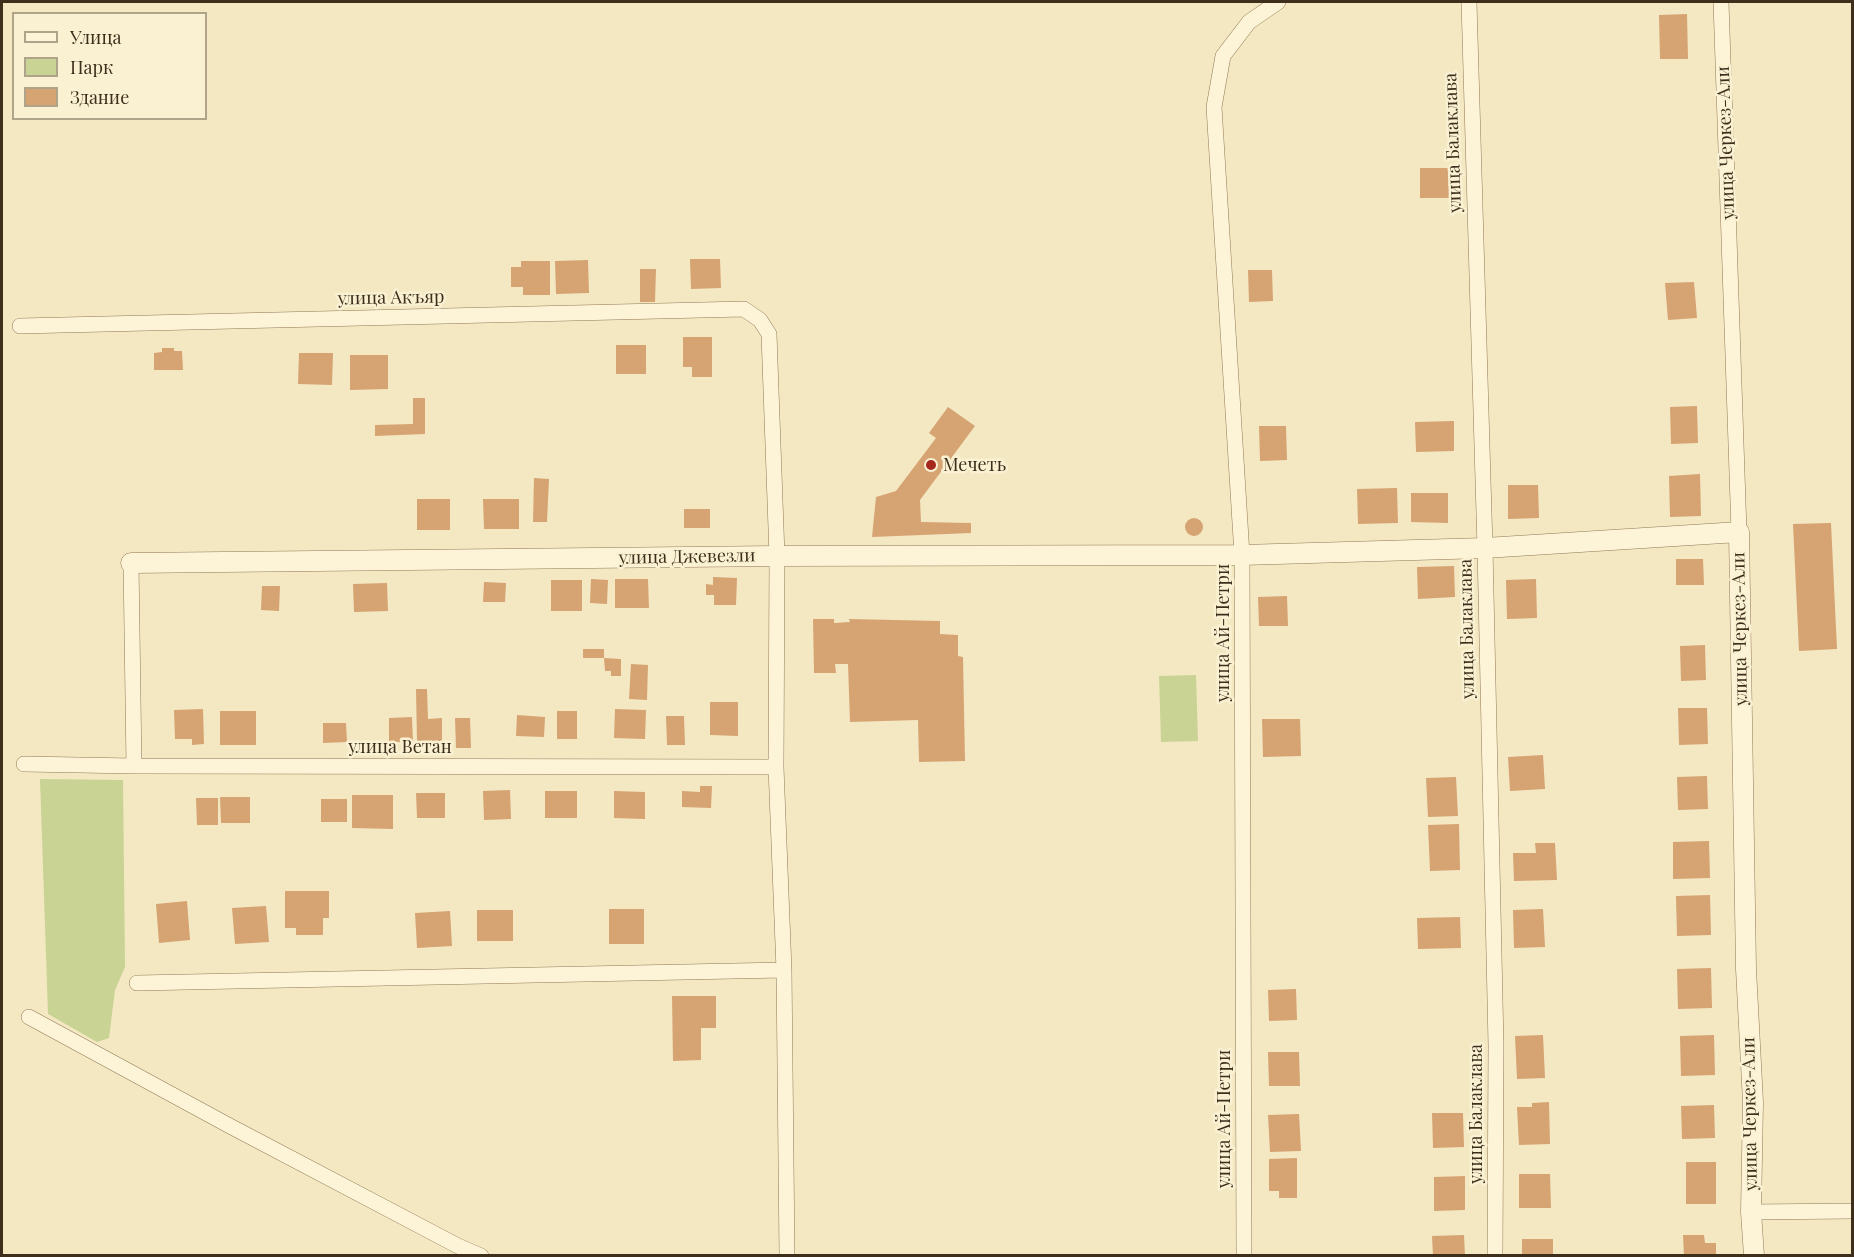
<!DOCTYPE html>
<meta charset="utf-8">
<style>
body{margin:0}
#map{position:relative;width:1854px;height:1257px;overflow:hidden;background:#f4e8c2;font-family:"Playfair Display",serif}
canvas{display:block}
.frame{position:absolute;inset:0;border:3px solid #3e2f1c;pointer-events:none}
.legend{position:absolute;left:12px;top:12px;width:195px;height:108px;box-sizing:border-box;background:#faf1d3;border:2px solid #afa38a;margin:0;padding:8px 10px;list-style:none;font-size:18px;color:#3e2f1c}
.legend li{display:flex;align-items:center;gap:12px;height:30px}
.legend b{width:30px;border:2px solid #afa38a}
</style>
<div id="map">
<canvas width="1854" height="1257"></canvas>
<div class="frame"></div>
<ul class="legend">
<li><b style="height:8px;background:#fdf4d7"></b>Улица</li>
<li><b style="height:16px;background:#c8d394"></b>Парк</li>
<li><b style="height:16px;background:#d6a373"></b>Здание</li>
</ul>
</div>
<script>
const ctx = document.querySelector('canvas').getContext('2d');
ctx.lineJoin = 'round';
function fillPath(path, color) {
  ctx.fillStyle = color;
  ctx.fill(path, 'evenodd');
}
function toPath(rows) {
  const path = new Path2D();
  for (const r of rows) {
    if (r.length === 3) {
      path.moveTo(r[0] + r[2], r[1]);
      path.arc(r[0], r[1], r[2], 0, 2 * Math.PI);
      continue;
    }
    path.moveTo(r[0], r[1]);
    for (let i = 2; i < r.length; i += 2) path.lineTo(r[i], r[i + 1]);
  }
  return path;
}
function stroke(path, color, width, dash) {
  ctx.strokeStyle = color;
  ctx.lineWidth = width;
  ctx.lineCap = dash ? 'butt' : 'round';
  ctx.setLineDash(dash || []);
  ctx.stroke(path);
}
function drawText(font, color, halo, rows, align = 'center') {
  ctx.font = font + ' "Playfair Display",serif';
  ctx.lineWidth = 5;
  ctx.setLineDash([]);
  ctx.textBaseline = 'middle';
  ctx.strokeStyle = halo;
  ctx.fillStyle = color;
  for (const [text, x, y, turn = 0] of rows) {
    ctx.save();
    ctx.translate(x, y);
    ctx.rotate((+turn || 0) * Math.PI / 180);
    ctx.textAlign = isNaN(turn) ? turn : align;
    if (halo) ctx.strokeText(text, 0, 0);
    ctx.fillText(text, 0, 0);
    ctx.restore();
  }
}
fillPath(toPath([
 [1196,675,1198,741,1161,742,1159,676],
 [40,779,123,780,125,967,115,990,109,1038,97,1042,48,1014]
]), '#c8d394');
fillPath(toPath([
 [1687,14,1688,59,1660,59,1659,15],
 [1420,168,1452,168,1452,198,1420,198],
 [690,259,720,259,721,288,691,289],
 [588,260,589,293,556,294,555,261],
 [521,261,550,261,550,295,523,295,523,287,511,287,511,267,521,267],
 [640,269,656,269,655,302,640,302],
 [1248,270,1272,270,1273,301,1249,302],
 [1694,282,1697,318,1668,320,1665,283],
 [683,337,712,337,712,377,692,377,692,367,683,367],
 [616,345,646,345,646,374,616,374],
 [162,348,174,348,174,351,182,351,183,370,154,370,154,353,162,352],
 [299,353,333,353,332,385,298,384],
 [350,355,388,355,388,389,350,390],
 [413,398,425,398,425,434,375,436,375,425,413,424],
 [1697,406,1698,443,1671,444,1670,407],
 [948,407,975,426,920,500,921,522,971,523,971,533,872,537,876,497,896,491,936,438,929,433],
 [1454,421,1454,451,1416,452,1415,422],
 [1259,426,1286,426,1287,460,1260,461],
 [1700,474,1701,516,1670,517,1669,476],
 [534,478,549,479,547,522,533,522],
 [1508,485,1538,485,1539,518,1508,519],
 [1397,488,1398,523,1358,524,1357,489],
 [1411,493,1448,493,1448,523,1411,522],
 [417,499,450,499,450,530,417,530],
 [483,499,519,499,519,529,484,529],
 [684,509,710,509,710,528,684,528],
 [1194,527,9],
 [1831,523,1837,649,1799,651,1793,524],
 [1676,559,1703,559,1704,585,1676,585],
 [1454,566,1455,597,1418,599,1417,567],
 [713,577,737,578,736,605,714,605,714,595,706,595,706,584,713,585],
 [591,579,608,580,607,604,590,603],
 [615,579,648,579,649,608,615,608],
 [1536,579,1537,618,1507,619,1506,580],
 [551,580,582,580,582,611,551,611],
 [484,582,506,583,505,602,483,602],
 [387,583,388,611,354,612,353,584],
 [262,586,280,586,279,611,261,610],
 [1287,596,1288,626,1259,626,1258,597],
 [813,619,834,619,834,623,850,622,849,619,940,621,940,634,958,635,958,656,963,657,965,761,919,762,918,720,850,722,848,664,835,664,836,673,814,673],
 [1705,645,1706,680,1681,681,1680,646],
 [583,649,604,649,604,658,583,658],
 [604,658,621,659,621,676,611,676,611,671,605,671],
 [631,664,648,665,647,700,629,699],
 [416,689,427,689,428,719,442,718,442,742,417,742],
 [710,702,738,702,738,736,710,735],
 [1678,708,1707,708,1708,744,1679,745],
 [203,709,204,744,192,745,192,739,175,739,174,710],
 [615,709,646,710,645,739,614,738],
 [220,711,256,711,256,745,220,745],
 [557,711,577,711,577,739,557,739],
 [517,715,545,717,544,737,516,736],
 [666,716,684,716,685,745,667,745],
 [412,717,413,742,389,742,389,718],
 [455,718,470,718,471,748,456,748],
 [1262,719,1300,719,1301,756,1263,757],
 [323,723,346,723,347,742,323,743],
 [1543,755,1545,789,1510,791,1508,757],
 [1707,776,1708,809,1678,810,1677,777],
 [1456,777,1458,816,1428,817,1426,778],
 [700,786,712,786,711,808,682,807,682,791,700,792],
 [510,790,511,819,484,820,483,791],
 [545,791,577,791,577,818,545,818],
 [614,791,645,792,645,819,614,818],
 [416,793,445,793,445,818,417,818],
 [352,795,393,795,393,829,352,828],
 [220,797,250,797,250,823,221,823],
 [196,798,218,798,218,825,197,825],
 [321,799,347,799,347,822,321,822],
 [1459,824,1460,870,1430,871,1428,825],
 [1709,841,1710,878,1673,879,1673,842],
 [1535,843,1555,843,1557,880,1514,881,1513,853,1536,853],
 [285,891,329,891,329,918,323,918,323,935,296,935,296,928,285,928],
 [1710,895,1711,935,1677,936,1676,896],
 [187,901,190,940,159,943,156,904],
 [266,906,269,942,235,944,232,908],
 [609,909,644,909,644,944,609,944],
 [1543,909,1545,947,1514,948,1513,910],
 [477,910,513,910,513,941,477,941],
 [450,911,452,946,417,948,415,913],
 [1460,917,1461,948,1418,949,1417,918],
 [1711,968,1712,1008,1678,1009,1677,969],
 [1296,989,1297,1020,1269,1021,1268,990],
 [672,996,716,996,716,1028,701,1028,701,1060,673,1061],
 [1543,1035,1545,1078,1517,1079,1515,1036],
 [1714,1035,1715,1075,1681,1076,1680,1036],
 [1268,1052,1299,1052,1300,1086,1269,1086],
 [1549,1102,1550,1144,1519,1145,1517,1107,1532,1107,1532,1103],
 [1714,1105,1715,1138,1682,1139,1681,1106],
 [1432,1113,1463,1113,1464,1147,1433,1148],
 [1299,1114,1301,1151,1270,1152,1268,1115],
 [1297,1158,1297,1198,1279,1198,1279,1191,1269,1191,1269,1159],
 [1686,1162,1716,1162,1716,1204,1686,1204],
 [1519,1174,1550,1174,1551,1208,1519,1208],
 [1465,1176,1465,1210,1434,1211,1434,1177],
 [1464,1235,1465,1256,1433,1256,1432,1236],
 [1683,1235,1704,1235,1705,1243,1716,1243,1716,1256,1684,1256],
 [1522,1239,1553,1239,1553,1256,1522,1256]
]), '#d6a373');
const minor = toPath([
 [1469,2,1485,548,1496,1045,1495,1256],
 [1721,2,1739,532],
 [20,326,744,309,760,320,769,334,777,556,776,767,784,970,787,1256],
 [131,563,134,766],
 [24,764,134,766,776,767],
 [137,983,784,970],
 [29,1017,228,1125,458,1246,481,1256],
 [1751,1212,1852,1211],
 [1244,1256,1242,555,1214,107,1223,56,1249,22,1278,2]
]);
const tertiary = toPath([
 [131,563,777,556,1242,555,1485,548,1739,532,1746,969,1753,1102,1751,1212,1754,1256]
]);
stroke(minor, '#907956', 16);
stroke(tertiary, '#907956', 21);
stroke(minor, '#fdf4d7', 15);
stroke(tertiary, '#fdf4d7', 20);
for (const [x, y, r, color] of [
 [931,465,6,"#a7261e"]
]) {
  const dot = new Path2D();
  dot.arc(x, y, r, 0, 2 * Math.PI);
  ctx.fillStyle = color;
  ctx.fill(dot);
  stroke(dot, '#faf1d3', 2);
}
drawText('18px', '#3e2f1c', '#faf1d3', [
 ["улица Балаклава",1453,143,-92],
 ["улица Черкез-Али",1726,143,-92],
 ["улица Акъяр",391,298,-1],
 ["улица Джевезли",687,557,-1],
 ["улица Балаклава",1467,629,-91],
 ["улица Черкез-Али",1740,629,-91],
 ["улица Ай-Петри",1223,633,-90],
 ["улица Ветан",400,747],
 ["улица Балаклава",1476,1114,-90],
 ["улица Черкез-Али",1750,1114,-91],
 ["улица Ай-Петри",1224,1119,-90]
]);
drawText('18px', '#3e2f1c', '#faf1d3', [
 ["Мечеть",943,465]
], 'left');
</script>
